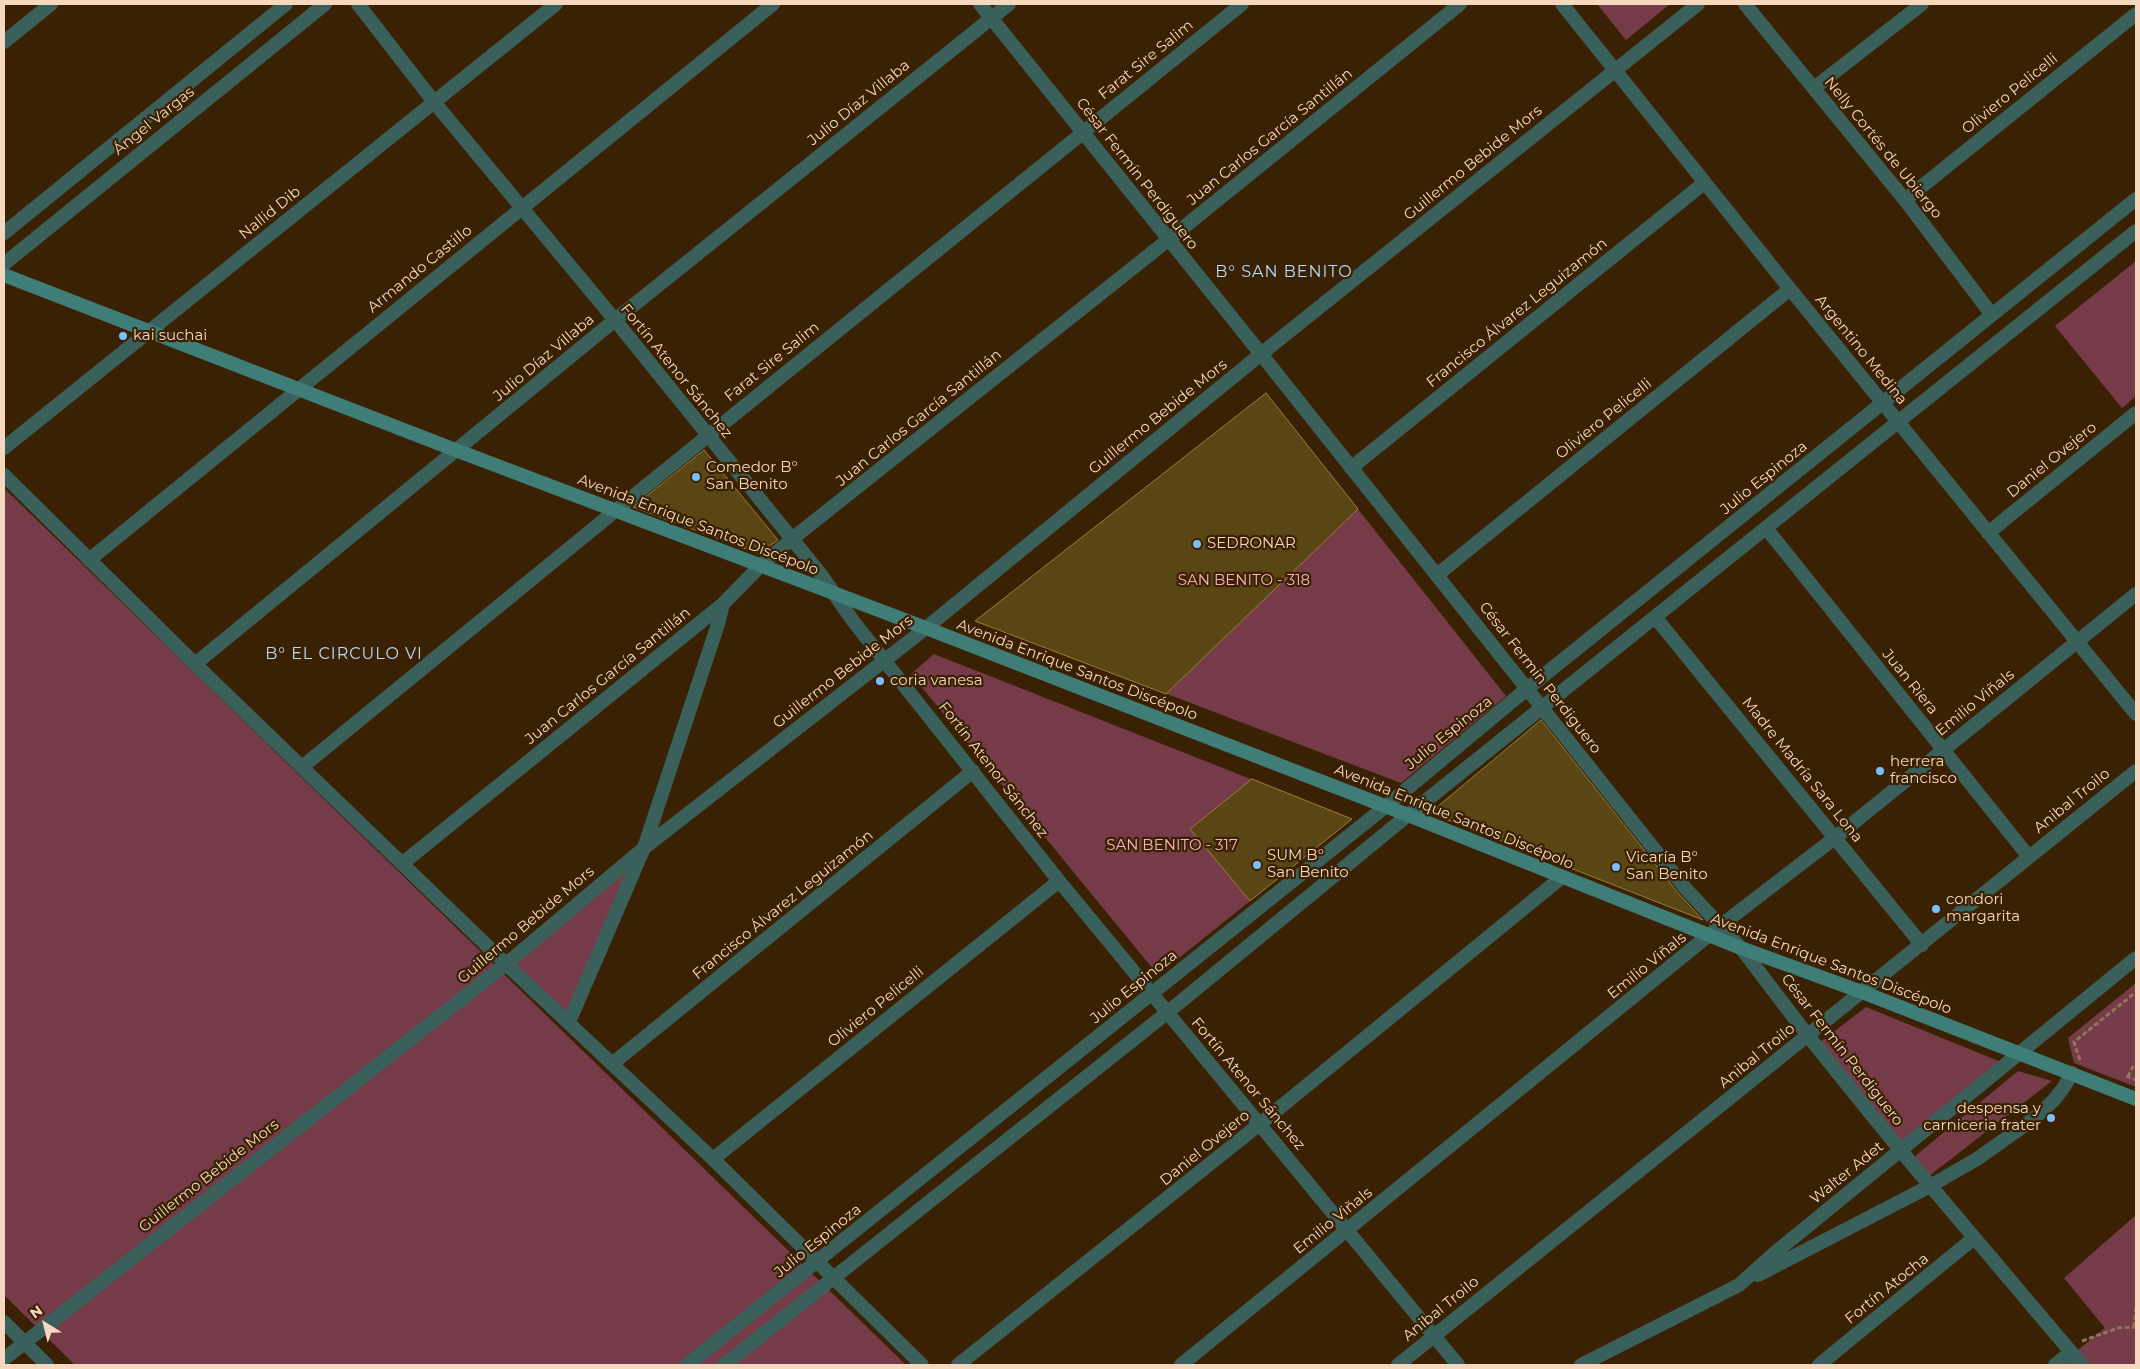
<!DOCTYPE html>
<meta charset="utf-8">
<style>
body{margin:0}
#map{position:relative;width:2140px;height:1369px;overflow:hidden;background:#3b2103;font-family:Montserrat,sans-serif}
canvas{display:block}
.frame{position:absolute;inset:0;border:5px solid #f5d8bd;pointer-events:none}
.north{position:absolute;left:20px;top:1299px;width:50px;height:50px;-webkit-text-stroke:4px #3b2103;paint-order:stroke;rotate:324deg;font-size:14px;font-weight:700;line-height:20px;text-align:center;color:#f5d8bd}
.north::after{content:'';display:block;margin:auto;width:18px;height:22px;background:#f5d8bd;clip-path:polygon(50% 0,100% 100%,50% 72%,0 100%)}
</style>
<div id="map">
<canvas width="2140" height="1369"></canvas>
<div class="frame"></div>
<div class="north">N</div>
</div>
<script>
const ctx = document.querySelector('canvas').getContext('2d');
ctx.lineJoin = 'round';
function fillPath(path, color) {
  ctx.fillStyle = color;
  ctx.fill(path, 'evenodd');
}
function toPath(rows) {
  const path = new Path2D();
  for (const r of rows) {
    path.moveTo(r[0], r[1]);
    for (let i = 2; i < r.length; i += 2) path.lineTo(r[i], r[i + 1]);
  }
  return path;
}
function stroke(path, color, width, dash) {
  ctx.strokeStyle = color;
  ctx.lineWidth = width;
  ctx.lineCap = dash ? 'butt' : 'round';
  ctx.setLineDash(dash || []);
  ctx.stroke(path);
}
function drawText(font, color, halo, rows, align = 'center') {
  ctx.font = font + ' Montserrat,sans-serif';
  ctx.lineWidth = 4.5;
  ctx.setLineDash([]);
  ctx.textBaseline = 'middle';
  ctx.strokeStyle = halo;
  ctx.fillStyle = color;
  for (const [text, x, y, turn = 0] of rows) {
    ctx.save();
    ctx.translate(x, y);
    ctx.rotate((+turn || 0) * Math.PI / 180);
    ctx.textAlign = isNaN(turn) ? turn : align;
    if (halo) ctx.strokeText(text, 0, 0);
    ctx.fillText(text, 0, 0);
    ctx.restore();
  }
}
fillPath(toPath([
 [1597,4,1670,4,1626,40],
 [2136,261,2136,396,2122,408,2055,326],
 [1266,393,1506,696,1401,783,975,621],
 [4,488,906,1365,75,1365,4,1295],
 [934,654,1352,819,1158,975,911,674],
 [632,866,569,1015,513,964],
 [2136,983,2136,1087,2074,1063,2068,1038],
 [1866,1007,2001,1062,1900,1146,1819,1043],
 [2018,1071,2052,1081,1929,1176,1914,1157],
 [2136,1215,2136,1365,2059,1365,2105,1328,2064,1278]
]), '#763b49');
const building = toPath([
 [1266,393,1358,509,1166,694,975,621,1266,393],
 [704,450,778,540,774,543,757,553,633,507,704,450],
 [1541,720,1679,894,1703,920,1430,813,1541,720],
 [1252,779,1352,819,1250,901,1190,829,1252,779]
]);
fillPath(building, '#5a4615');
stroke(building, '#9b7d35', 1);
stroke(toPath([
 [2080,1060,2074,1042,2136,992],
 [2126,1076,2136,1080],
 [2128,1077,2132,1068,2136,1065],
 [2134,1327,2136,1304],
 [2082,1341,2118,1328,2136,1327]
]), '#907558', 3, [5, 2.5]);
stroke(toPath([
 [358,4,434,102,615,320,822,576,853,621,1059,881,1458,1365],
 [980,4,1261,354,1686,889,1741,948,1808,1036,1901,1151,2082,1365],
 [1562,4,1790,289,2136,714],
 [1745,4,1905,200,1992,315],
 [4,42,51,4],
 [1814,88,1922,4],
 [1905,200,2136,14],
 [4,233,286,4],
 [4,264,325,4],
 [4,448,556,4],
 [1351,468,1704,183],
 [4,475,195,664,506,964,713,1159,922,1365],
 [1766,528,2029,857],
 [1988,533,2136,413],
 [89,560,773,4],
 [1437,575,1790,289],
 [1655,617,1922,945],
 [195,664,615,320,1009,4],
 [302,767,615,511,1242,4],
 [403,863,723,604,760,566,792,539,1168,240,1460,4],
 [569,1022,644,848,718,624,723,604],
 [612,1064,973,771],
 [713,1159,1059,881],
 [1758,1275,1930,1186,1977,1159,2032,1120,2054,1100,2064,1087,2072,1073],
 [4,1322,47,1365],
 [4,1359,506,964,644,848,926,628,1261,354,1698,4],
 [687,1365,1385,807,1528,688,2136,199],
 [724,1365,1168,1012,1408,815,2136,231],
 [958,1365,1261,1123,1562,877],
 [1181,1365,1720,926,1836,837,2136,594],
 [1398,1365,2136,771],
 [1581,1365,1739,1285,1777,1251,2136,958],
 [1819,1365,1974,1238],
 [2055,1365,2071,1352]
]), '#3a605b', 14);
stroke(toPath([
 [4,275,458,451,926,628,1408,815,1741,948,1862,992,2136,1099]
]), '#3f7e78', 14);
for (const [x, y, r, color] of [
 [123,336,5,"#7cbef9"],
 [696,477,5,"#7cbef9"],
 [1197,544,5,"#7cbef9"],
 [880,681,5,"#7cbef9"],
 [1880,771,5,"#7cbef9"],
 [1257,865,5,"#7cbef9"],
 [1616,867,5,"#7cbef9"],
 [1936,909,5,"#7cbef9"],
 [2051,1118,5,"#7cbef9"]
]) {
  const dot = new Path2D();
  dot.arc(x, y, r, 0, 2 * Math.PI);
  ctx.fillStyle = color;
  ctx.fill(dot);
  stroke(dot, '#3b2103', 2);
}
drawText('15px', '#f5d8bd', '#3b2103', [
 ["Farat Sire Salim",1146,60,-39],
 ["Oliviero Pelicelli",2010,94,-39],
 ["Julio Díaz Villaba",859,103,-39],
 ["Ángel Vargas",154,121,-39],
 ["Juan Carlos García Santillán",1270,137,-39],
 ["Nelly Cortés de Ubiergo",1883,148,51],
 ["Guillermo Bebide Mors",1473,163,-39],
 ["César Fermín Perdiguero",1137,174,52],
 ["Nallid Dib",270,213,-39],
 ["Armando Castillo",420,269,-39],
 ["Francisco Álvarez Leguizamón",1517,313,-39],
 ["Argentino Medina",1861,350,51],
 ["Julio Díaz Villaba",544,358,-40],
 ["Farat Sire Salim",772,362,-39],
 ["Fortín Atenor Sánchez",676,371,51],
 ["Guillermo Bebide Mors",1158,417,-39],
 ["Juan Carlos García Santillán",919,418,-39],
 ["Oliviero Pelicelli",1604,419,-39],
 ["Daniel Ovejero",2052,460,-39],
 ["Julio Espinoza",1764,478,-39],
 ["Avenida Enrique Santos Discépolo",698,525,21],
 ["Avenida Enrique Santos Discépolo",1077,670,21],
 ["Guillermo Bebide Mors",843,672,-38],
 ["Juan Carlos García Santillán",608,676,-39],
 ["César Fermín Perdiguero",1540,678,52],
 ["Juan Riera",1910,682,51],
 ["Emilio Viñals",1975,703,-39],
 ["Julio Espinoza",1449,733,-39],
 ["Fortín Atenor Sánchez",993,770,52],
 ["Madre Madría Sara Lona",1802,770,51],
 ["Anibal Troilo",2072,801,-39],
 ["Avenida Enrique Santos Discépolo",1454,817,22],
 ["Francisco Álvarez Leguizamón",783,905,-39],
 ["Guillermo Bebide Mors",526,925,-40],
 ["Avenida Enrique Santos Discépolo",1831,964,21],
 ["Emilio Viñals",1647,966,-39],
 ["Julio Espinoza",1134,987,-39],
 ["Oliviero Pelicelli",876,1007,-39],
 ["César Fermín Perdiguero",1842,1050,52],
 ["Anibal Troilo",1757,1056,-39],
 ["Fortín Atenor Sánchez",1248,1084,50],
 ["Daniel Ovejero",1205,1148,-39],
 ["Walter Adet",1847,1173,-39],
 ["Guillermo Bebide Mors",209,1176,-38],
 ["Emilio Viñals",1333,1221,-39],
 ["Julio Espinoza",818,1241,-39],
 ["Fortín Atocha",1887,1289,-39],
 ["Anibal Troilo",1441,1309,-39]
]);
drawText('15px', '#f5d8bd', '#3b2103', [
 ["kai suchai",133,336],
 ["Comedor B°",706,468],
 ["San Benito",706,485],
 ["SEDRONAR",1207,544],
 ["coria vanesa",890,681],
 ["herrera",1890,762],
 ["francisco",1890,779],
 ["SUM B°",1267,856],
 ["San Benito",1267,873],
 ["Vicaría B°",1626,858],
 ["San Benito",1626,875],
 ["condori",1946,900],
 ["margarita",1946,917],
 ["despensa y",2041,1109,"right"],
 ["carniceria frater",2041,1126,"right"]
], 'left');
drawText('15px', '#fcb1c0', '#3b2103', [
 ["SAN BENITO - 318",1244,581],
 ["SAN BENITO - 317",1172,846]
]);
ctx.letterSpacing = '1px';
drawText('16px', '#b7dbfc', '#3b2103', [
 ["B° SAN BENITO",1284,272],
 ["B° EL CIRCULO VI",344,654]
]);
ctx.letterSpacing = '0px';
</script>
